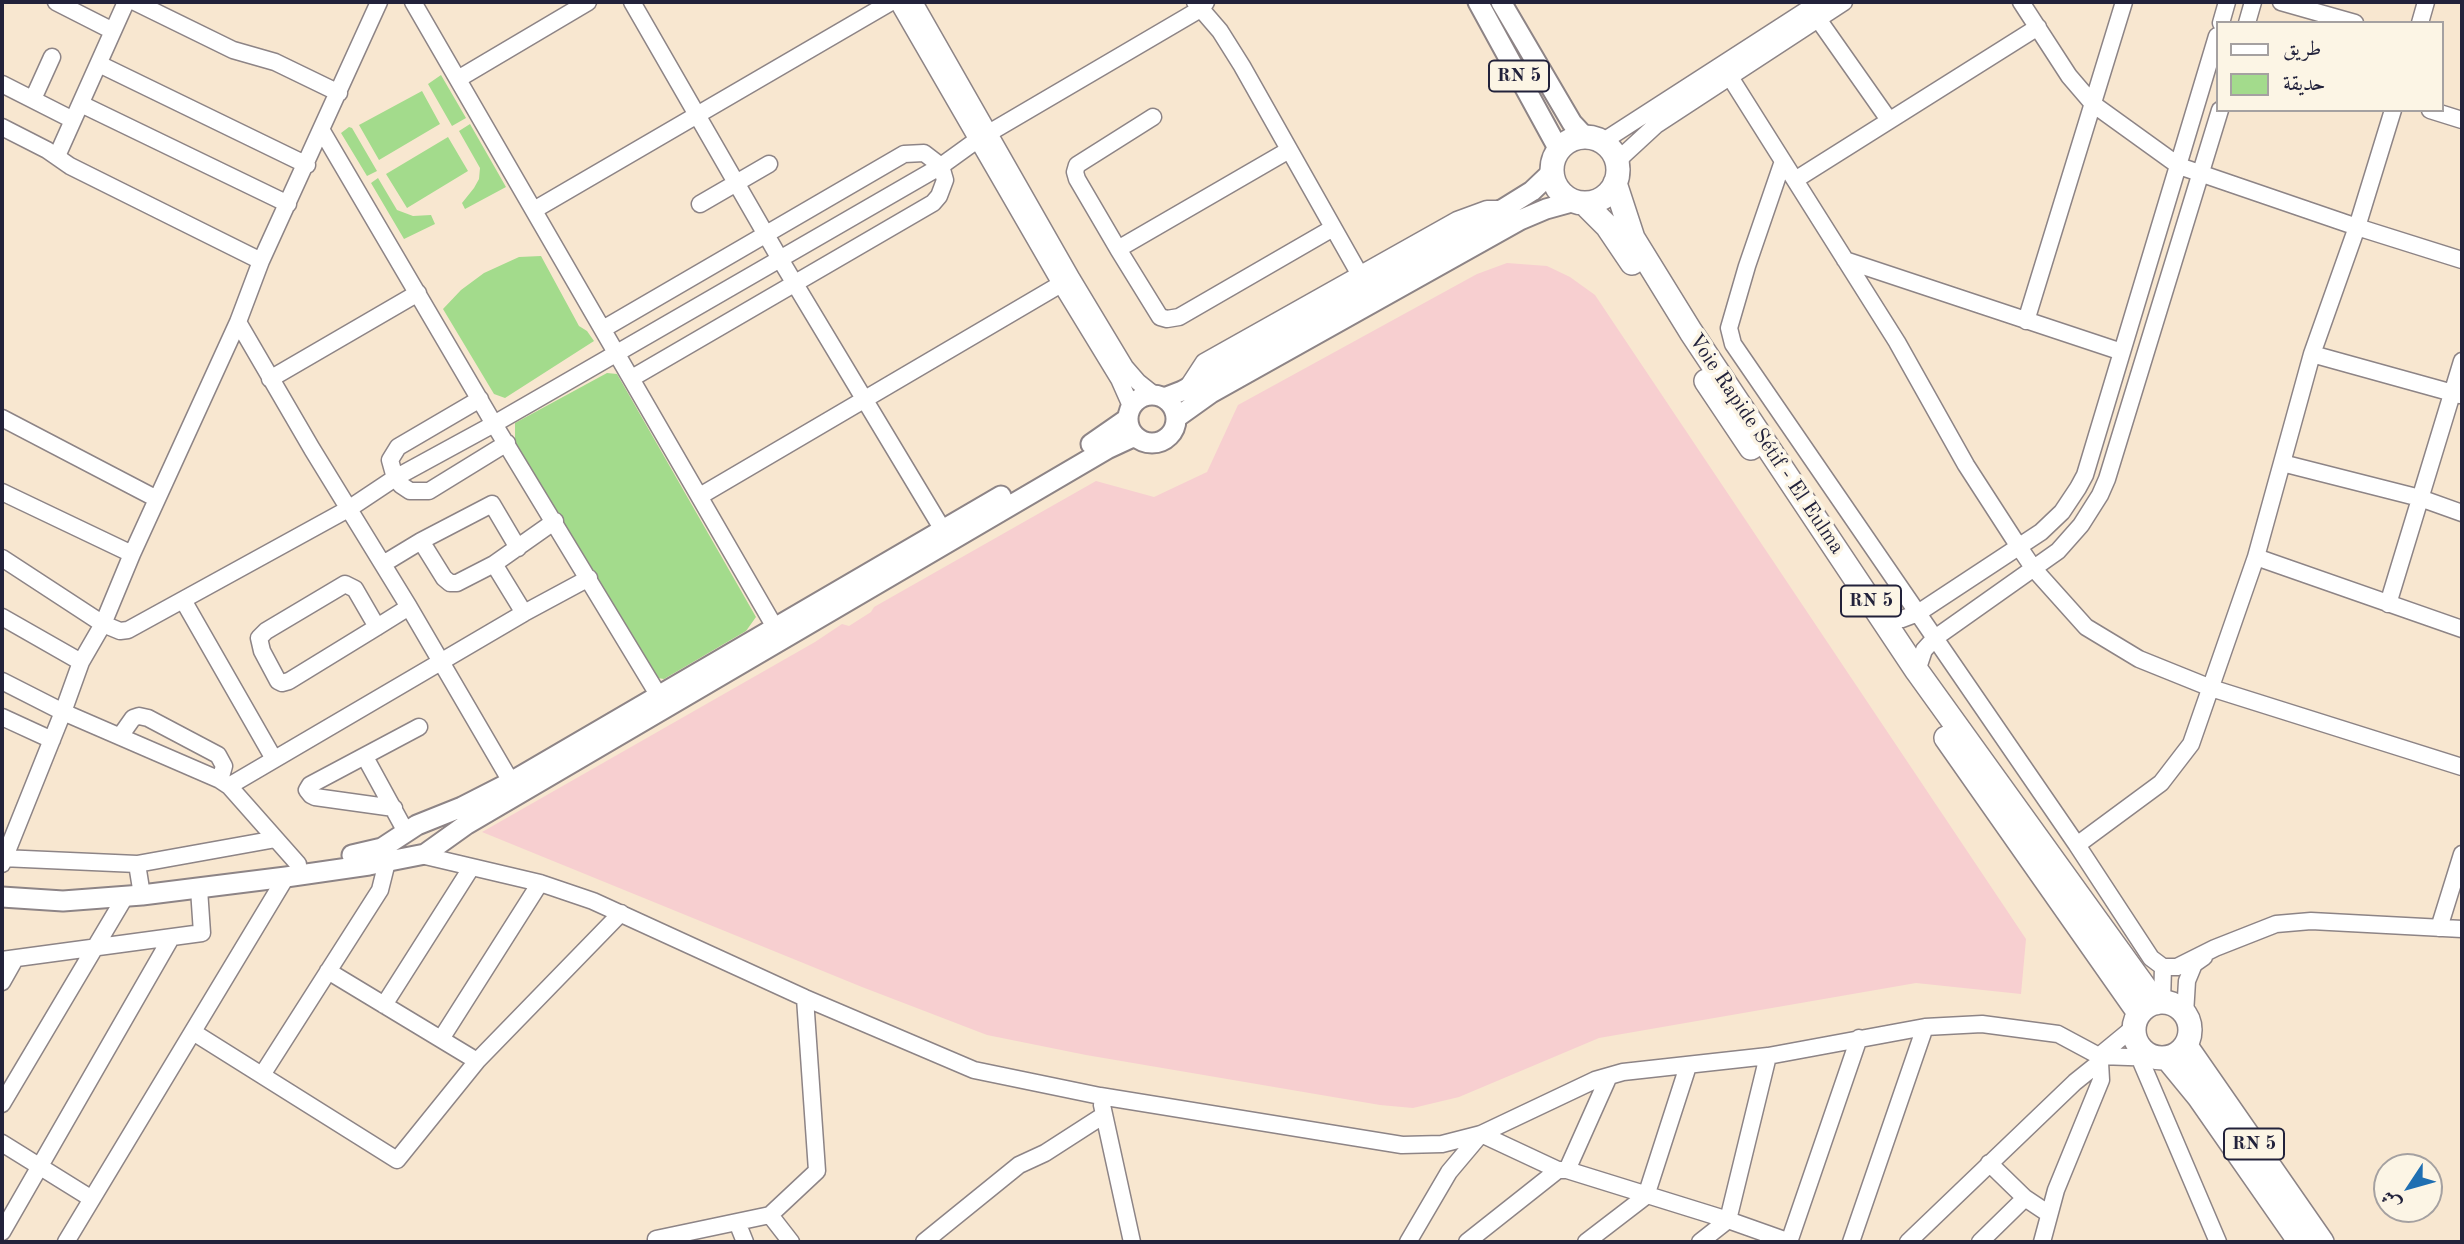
<!DOCTYPE html>
<meta charset="utf-8">
<style>
body{margin:0}
#map{position:relative;width:2464px;height:1244px;overflow:hidden;background:#f8e7d0;font-family:"Old Standard TT",Amiri,serif}
canvas{display:block}
.frame{position:absolute;inset:0;border:4px solid #22223b;pointer-events:none}
.legend{position:absolute;left:2216px;top:21px;width:228px;height:91px;box-sizing:border-box;background:#fcf5e5;border:2px solid #a5a1a1;margin:0;padding:9px 12px;list-style:none;font-size:21px;color:#22223b}
.legend li{display:flex;align-items:center;gap:14px;height:35px}
.legend b{width:35px;border:2px solid #a5a1a1}
.north{position:absolute;left:2373px;top:1153px;width:70px;height:70px;box-sizing:border-box;background:#fcf5e5;border:2px solid #a5a1a1;border-radius:50%;rotate:234deg;font-size:19px;font-weight:700;line-height:28px;text-align:center;color:#22223b}
.north::after{content:'';display:block;margin:auto;width:24px;height:32px;background:#1f6fb2;clip-path:polygon(50% 0,100% 100%,50% 72%,0 100%)}
</style>
<div id="map">
<canvas width="2464" height="1244"></canvas>
<div class="frame"></div>
<ul class="legend">
<li><b style="height:9px;background:#fff"></b>طريق</li>
<li><b style="height:19px;background:#a3db8c"></b>حديقة</li>
</ul>
<div class="north">ش</div>
</div>
<script>
const ctx = document.querySelector('canvas').getContext('2d');
ctx.lineJoin = 'round';
function fillPath(path, color) {
  ctx.fillStyle = color;
  ctx.fill(path, 'evenodd');
}
function toPath(rows) {
  const path = new Path2D();
  for (const r of rows) {
    if (r.length === 3) {
      path.moveTo(r[0] + r[2], r[1]);
      path.arc(r[0], r[1], r[2], 0, 2 * Math.PI);
      continue;
    }
    path.moveTo(r[0], r[1]);
    for (let i = 2; i < r.length; i += 2) path.lineTo(r[i], r[i + 1]);
  }
  return path;
}
function stroke(path, color, width, dash) {
  ctx.strokeStyle = color;
  ctx.lineWidth = width;
  ctx.lineCap = dash ? 'butt' : 'round';
  ctx.setLineDash(dash || []);
  ctx.stroke(path);
}
function drawText(font, color, halo, rows, align = 'center') {
  ctx.font = font + ' "Old Standard TT",serif';
  ctx.lineWidth = 7;
  ctx.setLineDash([]);
  ctx.textBaseline = 'middle';
  ctx.strokeStyle = halo;
  ctx.fillStyle = color;
  for (const [text, x, y, turn = 0] of rows) {
    ctx.save();
    ctx.translate(x, y);
    ctx.rotate((+turn || 0) * Math.PI / 180);
    ctx.textAlign = isNaN(turn) ? turn : align;
    if (halo) ctx.strokeText(text, 0, 0);
    ctx.fillText(text, 0, 0);
    ctx.restore();
  }
}
fillPath(toPath([
 [1507,263,1547,266,1570,277,1595,295,2026,939,2021,994,1916,983,1599,1038,1459,1097,1413,1108,1380,1105,1086,1055,987,1035,862,987,482,832,815,642,842,624,849,626,871,612,874,607,1096,481,1154,497,1207,472,1238,405,1477,274]
]), '#f7cfd0');
fillPath(toPath([
 [441,75,466,118,452,126,428,84],
 [422,91,440,124,379,160,359,125],
 [470,124,506,187,465,209,462,203,474,188,479,179,480,168,459,131],
 [349,127,352,128,377,171,367,176,341,133],
 [448,137,468,171,407,208,386,174],
 [378,178,397,210,413,216,431,215,435,224,404,239,371,183],
 [541,256,579,326,587,331,594,341,505,398,494,394,443,309,461,290,484,273,519,257],
 [607,373,617,374,756,617,746,631,664,679,651,677,515,442,515,423]
]), '#a3db8c');
const minor = toPath([
 [56,2,113,31],
 [135,2,233,50,275,62,339,93],
 [379,2,261,261,238,322,132,554,103,624,120,631,128,630,350,508,395,478,494,424,941,166,977,140,1202,8,1206,2],
 [413,2,780,636],
 [632,2,780,259,949,540],
 [898,2,1061,284,1119,379,1131,406],
 [914,2,1072,279,1125,367,1138,382,1153,394],
 [1195,2,1220,31,1242,66,1360,275],
 [2021,2,2069,76,2093,104,2179,166,2357,227,2462,260],
 [2281,2,2355,23],
 [1818,19,1889,120],
 [2221,23,2227,2],
 [2247,23,2253,2],
 [2420,23,2426,2],
 [99,64,307,165],
 [1730,77,1897,342,1966,465,2019,547,2034,569,2086,627,2139,659,2211,688,2462,767],
 [458,79,588,2],
 [2,84,73,120],
 [33,99,52,57],
 [81,104,288,204],
 [2393,110,2357,227,2312,354,2256,557,2462,629],
 [2430,110,2462,120],
 [1153,117,1077,165,1075,172,1077,179,1118,249,1160,317,1167,319,1179,317,1333,228],
 [2,127,47,150,70,166,261,261],
 [322,131,494,424,665,706],
 [1602,142,1819,2],
 [57,156,126,2],
 [1617,161,1656,125,1844,2],
 [1783,161,1747,266,1729,328,1733,344,2077,845],
 [1795,180,2038,27],
 [700,204,769,164],
 [534,210,891,2],
 [1118,249,1289,150],
 [1845,260,2122,352],
 [2026,321,2124,2],
 [238,322,312,449,409,607,517,792],
 [603,329,904,154,924,153,941,166,945,180,939,196,933,203,632,378],
 [2312,354,2460,395],
 [270,379,418,293],
 [1187,388,1204,362,1457,220,1487,209,1500,209],
 [480,399,398,447,390,460,395,478,401,485,410,491,429,491,507,443],
 [2,418,157,499],
 [2282,463,2420,498,2462,513],
 [2,492,132,554],
 [700,496,1061,284],
 [421,541,444,578,450,583,457,583,494,564,555,521],
 [2256,557,2191,744,2161,783,2077,845,2151,958,2163,967,2177,967,2215,948,2276,924,2311,921,2462,929],
 [2,558,103,624,81,662,63,712,2,864],
 [383,564,421,541,492,504,518,548],
 [494,564,524,613],
 [183,600,274,759],
 [2388,604,2462,361],
 [2,617,81,662],
 [1881,617,1902,619,1918,613,2041,532,2062,512,2078,488,2085,475,2217,36],
 [377,627,355,589,345,584,266,631,259,638,262,651,278,681,282,683,289,681,377,627,409,607],
 [1917,671,1924,650,1935,638,2058,551,2081,525,2100,495,2107,479,2220,110],
 [2,681,63,712,220,780,229,786,298,864],
 [2,717,52,740],
 [121,735,133,718,139,716,148,718,218,755,224,766,220,780],
 [365,757,406,832],
 [229,786,524,613,589,578],
 [394,808,315,797,311,795,307,790,310,785,419,727],
 [421,855,540,883,593,901,805,998,974,1070,1100,1096,1402,1145,1442,1144,1481,1134,1595,1080,1623,1072,1768,1056,1925,1027,1982,1024,2058,1034,2099,1056,2158,1058],
 [2,858,137,864,276,839],
 [137,864,142,895],
 [2439,928,2462,854],
 [2,960,202,933,199,889],
 [328,971,477,1061],
 [2,982,15,959],
 [2162,1002,2163,967],
 [384,1005,471,868],
 [2185,1014,2187,981,2194,964,2204,957],
 [193,1032,397,1160,477,1061,621,913],
 [441,1039,540,883],
 [2140,1059,2218,1242],
 [262,1075,380,890,387,862],
 [2,1104,125,897],
 [1102,1105,1132,1242],
 [2,1143,92,1199],
 [1989,1163,2025,1198,2049,1214],
 [1567,1170,1609,1076],
 [770,1215,791,1242],
 [737,1222,745,1242],
 [2,1232,171,938],
 [656,1239,770,1215,817,1171,805,998],
 [66,1242,286,877],
 [924,1242,1019,1165,1045,1153,1104,1115],
 [1408,1242,1449,1172,1481,1134,1558,1170,1567,1170,1728,1220,1790,1242],
 [1467,1242,1558,1170],
 [1586,1242,1646,1196,1688,1066],
 [1700,1242,1728,1220,1768,1056],
 [1789,1242,1859,1038],
 [1851,1242,1925,1027],
 [1908,1242,2075,1082,2100,1062,2099,1056,2133,1028],
 [1980,1242,2025,1198],
 [2042,1242,2056,1190,2101,1080,2100,1062]
]);
const major = toPath([
 [1478,2,1559,150],
 [1501,2,1572,123,1585,137],
 [1152,419,24],
 [1164,398,1182,391,1299,327,1503,209,1532,191,1552,172],
 [1176,418,1211,393,1520,220,1546,209,1575,201],
 [1091,444,1127,419],
 [352,855,382,848,417,825,462,807,511,782,1001,496],
 [2,897,63,901,142,895,286,877,369,865,425,854,467,824,1107,449,1135,436]
]);
const highway = toPath([
 [1585,170,33],
 [1615,183,1633,238,1691,332,1917,671,2156,1003],
 [1584,203,1607,226,1632,263],
 [1706,381,1751,448],
 [1946,738,2139,1013],
 [2162,1030,28],
 [2186,1046,2322,1242],
 [2167,1058,2199,1097,2300,1242]
]);
stroke(minor, '#8d8486', 19);
stroke(major, '#8d8486', 23);
stroke(highway, '#8d8486', 26);
stroke(minor, '#fff', 16);
stroke(major, '#fff', 19);
stroke(highway, '#fff', 23);
for (const [x, y, w] of [
 [1519,76,60],
 [1871,601,60],
 [2254,1144,60]
]) {
  const box = new Path2D();
  box.roundRect(x - w / 2, y - 15.5, w, 31, 5);
  ctx.fillStyle = '#fcf5e5';
  ctx.fill(box);
  stroke(box, '#22223b', 2);
}
drawText('bold 19px', '#22223b', null, [
 ["RN 5",1519,76],
 ["RN 5",1871,601],
 ["RN 5",2254,1144]
]);
drawText('21px', '#22223b', '#fcf5e5', [
 ["Voie Rapide Sétif - El Eulma",1766,444,56]
]);
</script>
